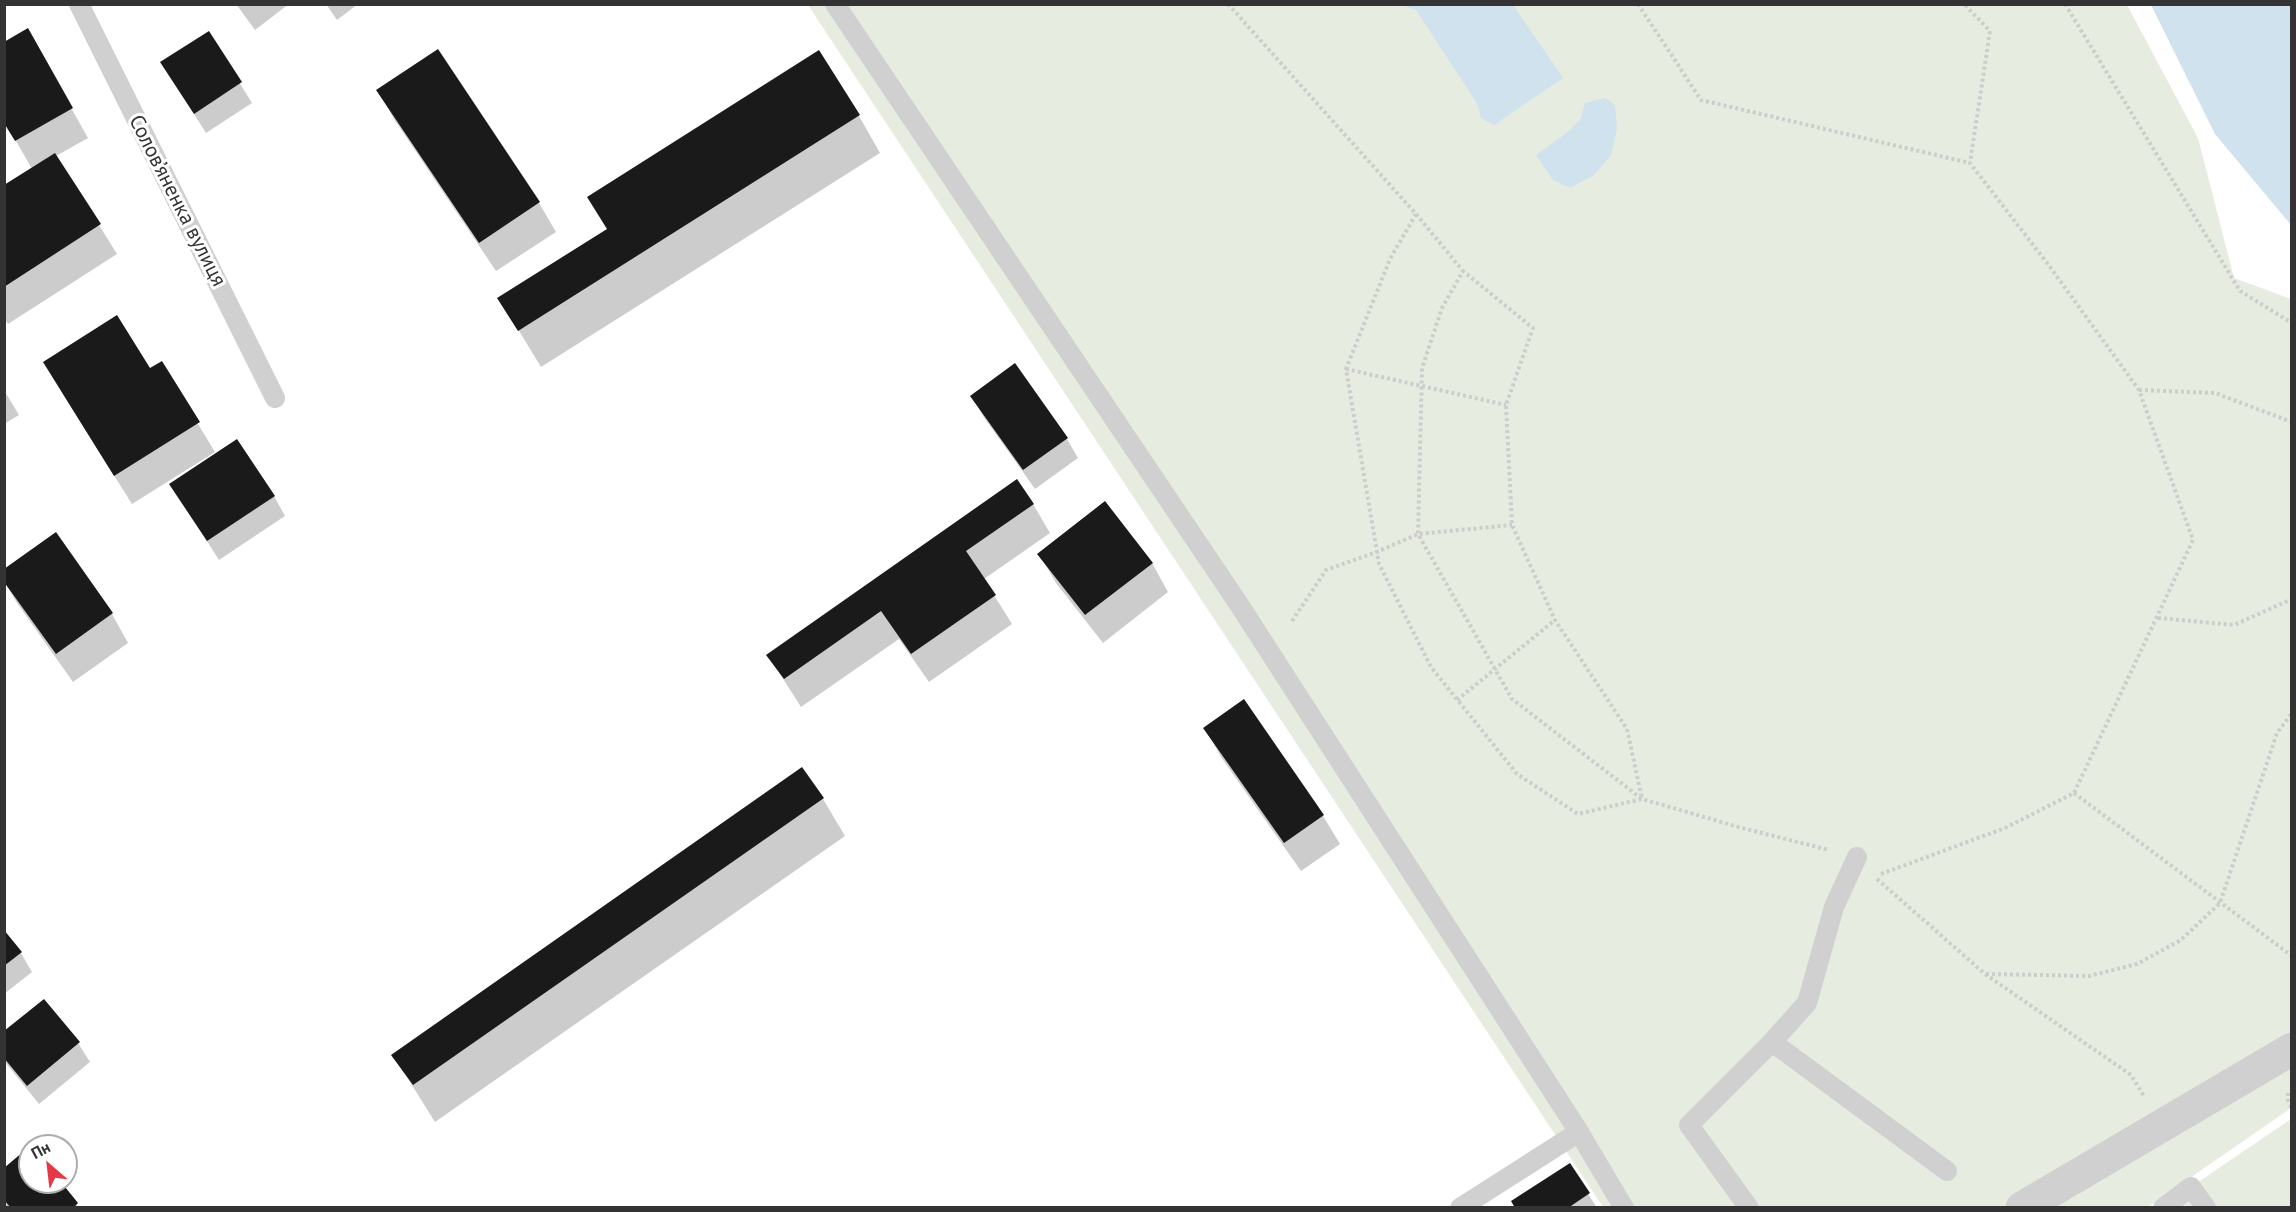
<!DOCTYPE html>
<meta charset="utf-8">
<style>
body{margin:0}
#map{position:relative;width:2296px;height:1212px;overflow:hidden;background:#fff;font-family:"PT Sans",sans-serif}
canvas{display:block}
.frame{position:absolute;inset:0;border:6px solid #333;pointer-events:none}
.north{position:absolute;left:18px;top:1134px;width:60px;height:60px;box-sizing:border-box;background:#fff;border:2px solid #adadad;border-radius:50%;rotate:332deg;font-size:16px;font-weight:700;line-height:24px;text-align:center;color:#333}
.north::after{content:'';display:block;margin:auto;width:21px;height:27px;background:#e63946;clip-path:polygon(50% 0,100% 100%,50% 72%,0 100%)}
</style>
<div id="map">
<canvas width="2296" height="1212"></canvas>
<div class="frame"></div>
<div class="north">Пн</div>
</div>
<script>
const ctx = document.querySelector('canvas').getContext('2d');
ctx.lineJoin = 'round';
function fillPath(path, color) {
  ctx.fillStyle = color;
  ctx.fill(path, 'evenodd');
}
function toPath(rows) {
  const path = new Path2D();
  for (const r of rows) {
    path.moveTo(r[0], r[1]);
    for (let i = 2; i < r.length; i += 2) path.lineTo(r[i], r[i + 1]);
  }
  return path;
}
function stroke(path, color, width, dash) {
  ctx.strokeStyle = color;
  ctx.lineWidth = width;
  ctx.lineCap = dash ? 'butt' : 'round';
  ctx.setLineDash(dash || []);
  ctx.stroke(path);
}
function drawText(font, color, halo, rows, align = 'center') {
  ctx.font = font + ' "PT Sans",sans-serif';
  ctx.lineWidth = 6;
  ctx.setLineDash([]);
  ctx.textBaseline = 'middle';
  ctx.strokeStyle = halo;
  ctx.fillStyle = color;
  for (const [text, x, y, turn = 0] of rows) {
    ctx.save();
    ctx.translate(x, y);
    ctx.rotate((+turn || 0) * Math.PI / 180);
    ctx.textAlign = isNaN(turn) ? turn : align;
    if (halo) ctx.strokeText(text, 0, 0);
    ctx.fillText(text, 0, 0);
    ctx.restore();
  }
}
fillPath(toPath([
 [808,5,2127,5,2198,138,2234,278,2291,299,2291,1108,2148,1207,1603,1207],
 [2291,1119,2291,1207,2162,1208,2191,1187]
]), '#e6ecdf');
fillPath(toPath([
 [1402,5,1513,5,1563,78,1494,125,1481,118,1478,105,1416,10],
 [2151,5,2291,5,2291,225,2215,134],
 [1605,98,1615,105,1617,128,1611,155,1594,175,1570,188,1553,180,1536,155,1568,132,1581,118,1585,103]
]), '#cfe2ee');
fillPath(toPath([
 [236,4,289,4,255,30],
 [326,4,358,4,337,20],
 [27,30,88,138,56,156,117,254,8,324,4,318,4,187,32,169,4,120],
 [209,33,252,103,206,133,174,82],
 [437,51,539,203,556,232,496,271,394,119,378,90],
 [859,116,880,153,541,367,499,298,608,230,589,198],
 [161,363,215,452,132,504,61,391,150,370],
 [4,390,19,415,4,424],
 [972,396,1067,439,1078,458,1035,489,983,416],
 [171,485,274,496,285,516,219,560],
 [1033,504,1050,533,984,579,1012,624,929,682,899,639,801,707,768,655],
 [56,534,112,614,128,643,73,682,17,603,4,581],
 [1039,554,1152,563,1168,592,1103,643,1056,583],
 [1205,728,1323,816,1340,844,1301,871,1221,757],
 [802,769,823,799,845,836,435,1122,393,1055],
 [4,932,21,953,32,972,4,994],
 [4,1033,78,1043,90,1062,39,1104,5,1062],
 [30,1148,30,1182,59,1182,79,1208,8,1208,4,1204,4,1170],
 [1570,1165,1597,1208,1517,1208]
]), '#0003');
fillPath(toPath([
 [28,28,73,108,15,141,4,123,4,42],
 [209,31,242,82,194,114,160,62],
 [438,49,540,202,479,243,376,90],
 [819,50,860,115,518,331,497,298,607,229,587,197],
 [55,153,101,224,4,287,4,185],
 [117,315,150,368,162,361,200,422,114,476,43,362],
 [1015,363,1068,438,1023,470,970,396],
 [237,439,275,496,207,541,169,484],
 [1017,479,1034,504,966,551,996,595,911,654,881,611,784,679,766,655],
 [1105,501,1153,563,1085,615,1037,554],
 [56,532,113,613,56,654,4,582,4,569],
 [1244,699,1324,815,1284,843,1203,728],
 [802,767,824,798,413,1085,391,1055],
 [4,930,22,952,4,966],
 [44,999,80,1042,27,1086,4,1058,4,1031],
 [30,1146,30,1182,61,1182,78,1203,73,1208,11,1208,4,1200,4,1168],
 [1570,1163,1590,1193,1568,1208,1515,1208,1511,1201]
]), '#1a1a1a');
stroke(toPath([
 [1228,4,1416,214,1463,271,1442,308,1422,368,1418,534,1512,699,1642,799,1742,828,1829,850],
 [1638,4,1701,100,1970,163],
 [2065,4,2240,291,2292,323],
 [1416,214,1390,259,1346,369,1379,564,1431,667,1517,774,1578,814,1642,799,1627,729,1555,620,1512,525,1506,405,1533,328,1463,271],
 [1346,369,1506,405],
 [2139,390,2215,393,2292,422],
 [2158,618,2234,625,2292,599],
 [1292,621,1326,570,1377,552,1418,534,1512,525],
 [1457,700,1555,620],
 [2074,793,2292,956],
 [1881,874,2005,828,2074,793,2193,540,2139,390,2050,267,1970,163,1990,31,1964,4],
 [1877,879,1985,974,2131,1075,2144,1096],
 [1986,974,2089,976,2137,964,2181,940,2220,903,2277,733,2292,713],
 [2288,1093,2288,1100,2292,1109]
]), '#cdcdcd', 4, [3, 3]);
stroke(toPath([
 [79,4,275,398],
 [835,4,1240,606,1579,1132],
 [1772,1042,1807,1003,1834,907,1857,857],
 [1460,1208,1579,1132,1624,1208],
 [1749,1208,1689,1125,1772,1042,1947,1171],
 [2163,1208,2191,1187,2206,1208]
]), '#d0d0d0', 20);
stroke(toPath([
 [2022,1208,2292,1049]
]), '#d0d0d0', 33);
drawText('21px', '#333', '#fff', [
 ["Солов’яненка вулиця",177,201,63]
]);
</script>
